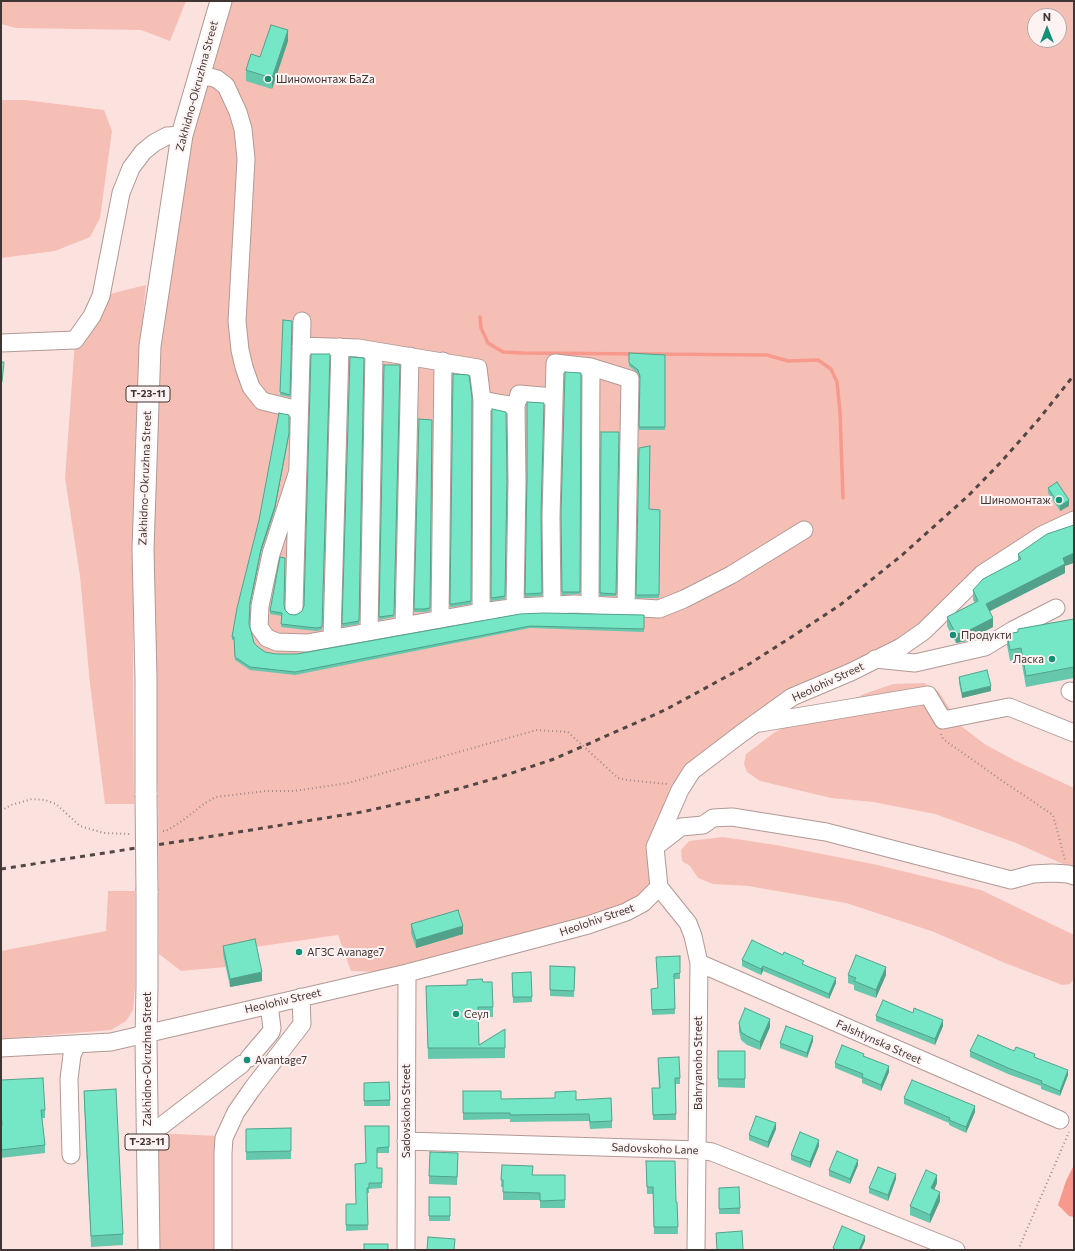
<!DOCTYPE html>
<meta charset="utf-8">
<style>
body{margin:0}
#map{position:relative;width:1075px;height:1251px;overflow:hidden;background:#fce2de;font-family:Commissioner,sans-serif}
canvas{display:block}
.frame{position:absolute;inset:0;border:2px solid #3f3533;pointer-events:none}
.north{position:absolute;left:1027px;top:8px;width:40px;height:40px;box-sizing:border-box;background:#fef3f2;border:1px solid #b2a7a6;border-radius:50%;rotate:0deg;font-size:11px;font-weight:700;line-height:16px;text-align:center;color:#3f3533}
.north::after{content:'';display:block;margin:auto;width:14px;height:18px;background:#149076;clip-path:polygon(50% 0,100% 100%,50% 72%,0 100%)}
</style>
<div id="map">
<canvas width="1075" height="1251"></canvas>
<div class="frame"></div>
<div class="north">N</div>
</div>
<script>
const ctx = document.querySelector('canvas').getContext('2d');
ctx.lineJoin = 'round';
function fillPath(path, color) {
  ctx.fillStyle = color;
  ctx.fill(path, 'evenodd');
}
function toPath(rows) {
  const path = new Path2D();
  for (const r of rows) {
    path.moveTo(r[0], r[1]);
    for (let i = 2; i < r.length; i += 2) path.lineTo(r[i], r[i + 1]);
  }
  return path;
}
function stroke(path, color, width, dash) {
  ctx.strokeStyle = color;
  ctx.lineWidth = width;
  ctx.lineCap = dash ? 'butt' : 'round';
  ctx.setLineDash(dash || []);
  ctx.stroke(path);
}
function drawText(font, color, halo, rows, align = 'center') {
  ctx.font = font + ' Commissioner,sans-serif';
  ctx.lineWidth = 4;
  ctx.setLineDash([]);
  ctx.textBaseline = 'middle';
  ctx.strokeStyle = halo;
  ctx.fillStyle = color;
  for (const [text, x, y, turn = 0] of rows) {
    ctx.save();
    ctx.translate(x, y);
    ctx.rotate((+turn || 0) * Math.PI / 180);
    ctx.textAlign = isNaN(turn) ? turn : align;
    if (halo) ctx.strokeText(text, 0, 0);
    ctx.fillText(text, 0, 0);
    ctx.restore();
  }
}
fillPath(toPath([
 [1,1,186,1,170,41,141,30,16,28,1,24],
 [227,1,1074,1,1074,515,921,627,688,768,651,875,650,887,624,907,383,972,351,971,338,935,255,947,223,954,226,967,181,971,159,954,158,794,151,678,156,347,187,136],
 [1035,16,1059,16,1059,40,1035,40],
 [1,100,26,100,104,110,112,131,100,218,90,237,55,251,1,258],
 [146,285,141,337,135,446,133,677,134,804,105,804,90,684,80,576,65,478,75,340,101,296],
 [924,683,938,691,961,726,986,745,1016,761,1074,788,1074,869,1016,843,935,814,873,802,831,798,760,781,747,772,744,764,746,754,775,732,795,722,826,713,864,694,893,684],
 [723,837,776,845,873,864,981,890,1074,935,1074,979,1070,984,1062,985,1005,963,934,932,846,903,748,886,713,884,698,878,690,866,682,861,681,850,689,841],
 [108,891,135,891,135,988,133,1010,126,1021,111,1030,1,1039,1,951,106,931],
 [153,1133,220,1136,218,1250,154,1250]
]), '#f6bfb6');
fillPath(toPath([
 [1074,1165,1074,1217,1069,1216,1058,1205,1066,1181]
]), '#f7998c');
stroke(toPath([
 [480,317,481,328,488,343,503,352,523,353,767,355,788,361,818,360,831,369,837,382,840,412,843,498]
]), '#f7998c', 3.5);
const minor = toPath([
 [199,74,217,79,226,86,238,112,243,129,246,159,237,321,240,350,244,367,251,387,262,401,299,410],
 [1,343,75,340,92,316,101,296,121,193,131,168,143,152,154,143,167,136,182,135],
 [301,346,358,348,478,368,482,400,498,403,516,406,519,394,554,397],
 [297,474,271,554,260,606,259,627,267,638,277,642,307,643,481,612,519,607,574,604,659,609,684,599,731,575,804,530],
 [552,605,551,517,555,363,591,367,630,379,626,607],
 [590,605,591,367],
 [515,607,517,481,516,406],
 [294,608,302,321],
 [481,612,482,400],
 [440,619,443,361],
 [404,625,410,356],
 [369,631,374,351],
 [332,638,340,347],
 [875,659,915,663,985,647,1013,630,1056,608],
 [1070,691,1074,693],
 [760,723,928,695,943,720,1009,707,1074,733],
 [655,847,681,827,703,825,713,818,732,817,826,832,1011,880,1033,874,1052,873,1068,874,1074,876],
 [659,887,688,923,693,936,699,963,696,1250],
 [699,963,1060,1120],
 [1,1048,111,1042,407,973,588,925,626,912,643,903,659,887,655,847,680,790,692,771,742,733,792,697,851,672,901,647,924,631,982,574,1042,535,1074,520],
 [249,1058,271,1032,272,1028,269,1005],
 [147,1137,242,1064],
 [406,1141,698,1150,712,1152,956,1250],
 [71,1155,69,1079,72,1055,77,1044],
 [223,1250,223,1153,224,1138,236,1112,252,1089,302,1024,301,997],
 [406,1250,407,973]
]);
const major = toPath([
 [146,795,146,678,143,549,150,346,182,135,221,1],
 [147,891,147,986,146,1040,149,1250]
]);
stroke(minor, '#b19995', 19);
stroke(major, '#b19995', 23);
stroke(toPath([
 [941,734,943,739,1004,782,1053,815,1065,860],
 [1,811,11,805,32,799,45,800,56,804,80,826,104,833,130,834],
 [163,831,166,831,182,821,205,803,216,797,266,791,294,791,348,783,537,730,568,732,618,778,627,780,667,784],
 [1018,1250,1069,1132]
]), '#9c8a87', 2, [1, 3]);
stroke(minor, '#fff', 17);
stroke(major, '#fff', 21);
stroke(toPath([
 [1,869,214,836,362,812,433,796,500,777,554,759,665,710,746,666,793,636,840,605,901,556,968,496,1001,462,1039,419,1074,375]
]), '#524744', 3, [5, 5]);
const majorBridge = toPath([
 [146,795,147,891]
]);
stroke(majorBridge, '#b19995', 23, []);
stroke(majorBridge, '#fff', 21);
fillPath(toPath([
 [288,41,272,89,246,81,246,70,260,57],
 [283,320,292,321,290,397,280,395],
 [629,353,665,355,665,430,639,430,640,379,638,373,629,366],
 [330,354,322,630,316,631,281,627,282,616,270,614,270,611,284,605,285,610,289,614,294,615,298,614,302,611,304,606],
 [350,357,364,358,359,624,342,627],
 [384,365,400,365,394,617,379,620],
 [581,373,580,594,562,595,561,517],
 [453,374,472,398,471,604,453,607,450,607],
 [492,409,507,481,505,599,491,601],
 [289,415,289,436,275,509,261,552,250,605,249,624,254,643,258,647,265,652,276,654,297,654,520,614,644,615,644,632,530,628,295,675,250,670,235,660,234,640,232,640,232,637],
 [419,419,432,420,430,611,424,612,414,612],
 [601,432,619,432,616,596,600,596],
 [639,448,649,509,660,510,659,598,636,598],
 [527,479,541,516,542,596,525,597],
 [1048,488,1069,506,1060,511,1048,493],
 [1018,554,1065,566,1065,573,990,611,993,627,966,641,956,643,947,626,947,617,975,603,973,600,973,590,1018,561],
 [1074,619,1074,678,1026,687,1021,659,1010,661,1007,645,1007,634,1018,632,1018,629],
 [959,677,991,691,962,698,959,683],
 [411,924,463,934,416,948,411,933],
 [223,946,262,981,230,987,223,954],
 [680,956,680,979,674,979,675,1014,652,1015,651,989,657,988],
 [742,960,804,965,836,983,829,999,763,971,761,975,742,966],
 [550,966,575,967,574,997,550,996],
 [512,973,532,997,532,1002,513,1003],
 [848,975,886,975,876,998,854,990,854,985,848,983],
 [483,982,493,1007,493,1017,478,1017,479,1045,505,1029,505,1058,428,1059,426,986,467,985],
 [876,1016,943,1026,935,1045,876,1021],
 [739,1023,770,1027,760,1050,747,1045,741,1040,739,1031],
 [813,1041,807,1058,780,1048,780,1043],
 [718,1051,745,1051,745,1088,718,1087],
 [970,1051,1014,1051,1035,1057,1068,1075,1060,1096,1041,1089,1041,1086,1008,1074,970,1057],
 [864,1056,889,1072,881,1091,862,1083,862,1079,835,1068,835,1063],
 [658,1064,680,1078,680,1084,676,1084,676,1120,653,1120,652,1088,659,1088],
 [1,1080,45,1110,45,1118,42,1118,45,1145,45,1153,1,1158],
 [364,1083,390,1100,390,1106,364,1106],
 [84,1091,123,1234,123,1245,91,1247,84,1102],
 [463,1091,501,1099,576,1100,612,1121,612,1128,590,1129,589,1121,510,1122,510,1119,463,1120],
 [904,1098,975,1112,966,1133,949,1125,949,1123,904,1104],
 [389,1126,389,1153,377,1153,377,1168,382,1168,382,1188,369,1189,369,1193,367,1193,368,1230,346,1231,346,1204,356,1204,366,1163],
 [291,1128,291,1159,246,1160,246,1129],
 [776,1129,768,1148,749,1140,749,1135],
 [819,1146,810,1168,791,1160,791,1155],
 [458,1161,457,1185,429,1184,429,1176],
 [646,1161,676,1202,677,1202,678,1234,654,1234,653,1194,647,1194],
 [502,1165,532,1175,565,1175,565,1208,540,1208,540,1200,503,1200,503,1187,501,1187],
 [858,1165,850,1184,829,1176,829,1170],
 [896,1179,888,1201,869,1193,869,1188],
 [937,1183,934,1190,940,1201,930,1223,910,1215,910,1206],
 [719,1188,740,1208,740,1214,719,1214],
 [429,1197,450,1197,450,1221,429,1221]
]), '#65c7ab');
fillPath(toPath([
 [288,30,288,41,272,89,272,78],
 [289,433,275,509,261,552,250,605,250,603,261,549],
 [1069,500,1069,506,1060,511,1060,506],
 [1074,553,1074,563,1065,566,1065,573,986,613,986,604,1063,558],
 [993,618,993,627,966,641,956,643,956,634],
 [991,686,991,691,962,698,962,693],
 [463,926,463,934,416,948,416,940],
 [763,966,763,971,761,975,761,969],
 [886,967,886,975,876,998,876,990],
 [262,972,262,981,230,987,230,979],
 [836,978,836,983,829,999,829,994],
 [770,1019,770,1027,760,1050,760,1042],
 [943,1020,943,1026,935,1045,935,1039],
 [813,1036,813,1041,807,1058,807,1053],
 [889,1066,889,1072,881,1091,881,1085],
 [1068,1070,1068,1075,1060,1096,1060,1091],
 [975,1106,975,1112,966,1133,966,1127],
 [776,1123,776,1129,768,1148,768,1142],
 [819,1140,819,1146,810,1168,810,1162],
 [858,1160,858,1165,850,1184,850,1179],
 [896,1174,896,1179,888,1201,888,1195],
 [937,1175,937,1183,931,1197,931,1188],
 [940,1192,940,1201,930,1223,930,1215],
 [865,1236,865,1241,861,1250,859,1250]
]), '#52a28b');
const building = toPath([
 [271,25,288,30,272,78,246,70,251,54,260,57,271,25],
 [283,320,292,321,290,395,280,392,283,320],
 [629,353,665,355,665,427,639,427,640,376,638,370,629,363,629,353],
 [311,354,330,354,322,627,316,628,281,624,282,613,270,611,280,557,285,558,284,605,285,610,289,614,294,615,298,614,302,611,304,606,311,354],
 [350,357,364,358,359,621,342,624,350,357],
 [1,362,4,362,2,382,1,382,1,362],
 [384,365,400,365,394,615,379,617,384,365],
 [565,372,581,373,580,592,562,592,561,514,565,372],
 [453,374,469,375,472,398,471,601,453,604,450,604,453,374],
 [527,402,544,403,541,514,542,593,525,594,527,478,527,402],
 [492,409,506,412,507,478,505,596,491,598,492,409],
 [279,413,289,415,289,433,275,506,261,549,250,603,249,624,254,643,258,647,265,652,276,654,297,654,520,614,544,613,644,615,644,629,530,626,295,672,250,667,235,657,234,637,232,637,237,608,259,520,279,413],
 [419,419,432,420,430,608,424,609,414,609,419,419],
 [601,432,619,432,616,594,600,593,601,432],
 [650,446,649,509,660,510,659,595,636,595,639,448,650,446],
 [1057,482,1069,500,1060,506,1048,488,1057,482],
 [1074,525,1074,553,1063,558,1065,564,986,604,993,618,966,632,956,634,947,617,978,601,973,590,983,579,1021,559,1018,554,1047,534,1074,525],
 [1074,619,1074,667,1026,676,1021,648,1010,650,1007,634,1018,632,1018,629,1074,619],
 [987,670,991,686,962,693,959,677,987,670],
 [458,910,463,926,416,940,411,924,458,910],
 [255,939,262,972,230,979,223,946,255,939],
 [752,940,783,955,784,952,804,961,802,964,836,978,829,994,763,966,761,969,742,960,752,940],
 [856,955,886,967,876,990,854,981,856,978,848,975,856,955],
 [680,956,680,973,674,974,675,1009,652,1010,651,989,658,988,656,957,680,956],
 [550,966,575,967,574,991,550,990,550,966],
 [531,972,532,997,513,997,512,973,531,972],
 [482,979,483,982,492,982,493,1007,478,1007,479,1045,505,1029,505,1048,428,1048,426,986,467,985,467,980,482,979],
 [883,1000,913,1013,914,1008,943,1020,935,1039,876,1016,883,1000],
 [745,1008,770,1019,760,1042,747,1036,741,1032,739,1023,745,1008],
 [786,1026,813,1036,807,1053,780,1043,786,1026],
 [978,1035,1014,1051,1016,1047,1035,1054,1034,1057,1068,1070,1060,1091,1041,1083,1042,1081,1008,1068,970,1051,978,1035],
 [842,1045,864,1054,863,1056,889,1066,881,1085,862,1077,863,1074,835,1063,842,1045],
 [718,1051,745,1051,745,1079,718,1079,718,1051],
 [679,1057,680,1078,675,1078,676,1114,653,1115,652,1088,660,1088,658,1058,679,1057],
 [43,1078,45,1110,41,1110,45,1145,1,1150,1,1125,2,1125,1,1112,1,1080,43,1078],
 [912,1080,975,1106,966,1127,949,1120,950,1118,904,1098,912,1080],
 [389,1082,390,1100,364,1101,364,1083,389,1082],
 [116,1089,123,1234,91,1236,84,1091,116,1089],
 [463,1091,501,1091,501,1099,555,1098,555,1092,576,1091,576,1100,611,1098,612,1121,590,1122,589,1114,510,1115,510,1113,463,1113,463,1091],
 [756,1116,776,1123,768,1142,749,1135,756,1116],
 [365,1126,389,1126,389,1147,377,1148,377,1168,382,1168,382,1183,369,1183,369,1188,367,1188,368,1225,346,1225,346,1204,356,1204,355,1164,366,1163,365,1126],
 [291,1128,291,1151,246,1152,246,1129,291,1128],
 [800,1132,819,1140,810,1162,791,1155,800,1132],
 [837,1151,858,1160,850,1179,829,1170,837,1151],
 [430,1152,458,1153,457,1177,429,1176,430,1152],
 [646,1161,675,1161,676,1202,677,1202,678,1227,654,1227,653,1187,647,1187,646,1161],
 [502,1165,533,1166,532,1175,565,1175,565,1200,540,1201,540,1193,503,1192,503,1180,501,1180,502,1165],
 [878,1167,896,1174,888,1195,869,1188,878,1167],
 [926,1170,937,1175,931,1188,940,1192,930,1215,910,1206,926,1170],
 [739,1187,740,1208,719,1209,719,1188,739,1187],
 [429,1197,450,1197,450,1216,429,1216,429,1197],
 [842,1226,865,1236,859,1250,836,1250,833,1248,842,1226],
 [742,1231,743,1250,717,1250,716,1233,742,1231],
 [428,1237,455,1239,454,1250,427,1250,428,1237],
 [364,1244,388,1244,388,1250,364,1250,364,1244]
]);
fillPath(building, '#75e7c7');
stroke(building, '#52a28b', 1);
for (const [x, y, r, color] of [
 [268,79,4,"#149076"],
 [1059,500,4,"#149076"],
 [953,635,4,"#149076"],
 [1052,659,4,"#149076"],
 [299,952,4,"#149076"],
 [456,1014,4,"#149076"],
 [247,1060,4,"#149076"]
]) {
  const dot = new Path2D();
  dot.arc(x, y, r, 0, 2 * Math.PI);
  ctx.fillStyle = color;
  ctx.fill(dot);
  stroke(dot, '#fef3f2', 1.5);
}
for (const [x, y, w] of [
 [148,394,44],
 [147,1142,44]
]) {
  const box = new Path2D();
  box.roundRect(x - w / 2, y - 8, w, 16, 3);
  ctx.fillStyle = '#fef3f2';
  ctx.fill(box);
  stroke(box, '#3f3533', 1);
}
drawText('bold 10px', '#3f3533', null, [
 ["Т-23-11",148,394],
 ["Т-23-11",147,1142]
]);
drawText('11px', '#3f3533', '#fef3f2', [
 ["Шиномонтаж БаZa",276,79],
 ["Шиномонтаж",1051,500,"right"],
 ["Продукти",961,635],
 ["Ласка",1044,659,"right"],
 ["АГЗС Avanage7",307,952],
 ["Сеул",464,1014],
 ["Avantage7",255,1060]
], 'left');
drawText('11px', '#3f3533', '#fef3f2', [
 ["Zakhidno-Okruzhna Street",197,86,-75],
 ["Zakhidno-Okruzhna Street",145,478,-88],
 ["Heolohiv Street",828,682,-25],
 ["Heolohiv Street",597,920,-19],
 ["Heolohiv Street",283,1001,-13],
 ["Falshtynska Street",879,1042,24],
 ["Zakhidno-Okruzhna Street",147,1059,-90],
 ["Bahryanoho Street",698,1063,-90],
 ["Sadovskoho Street",406,1111,-90],
 ["Sadovskoho Lane",655,1149,2]
]);
</script>
